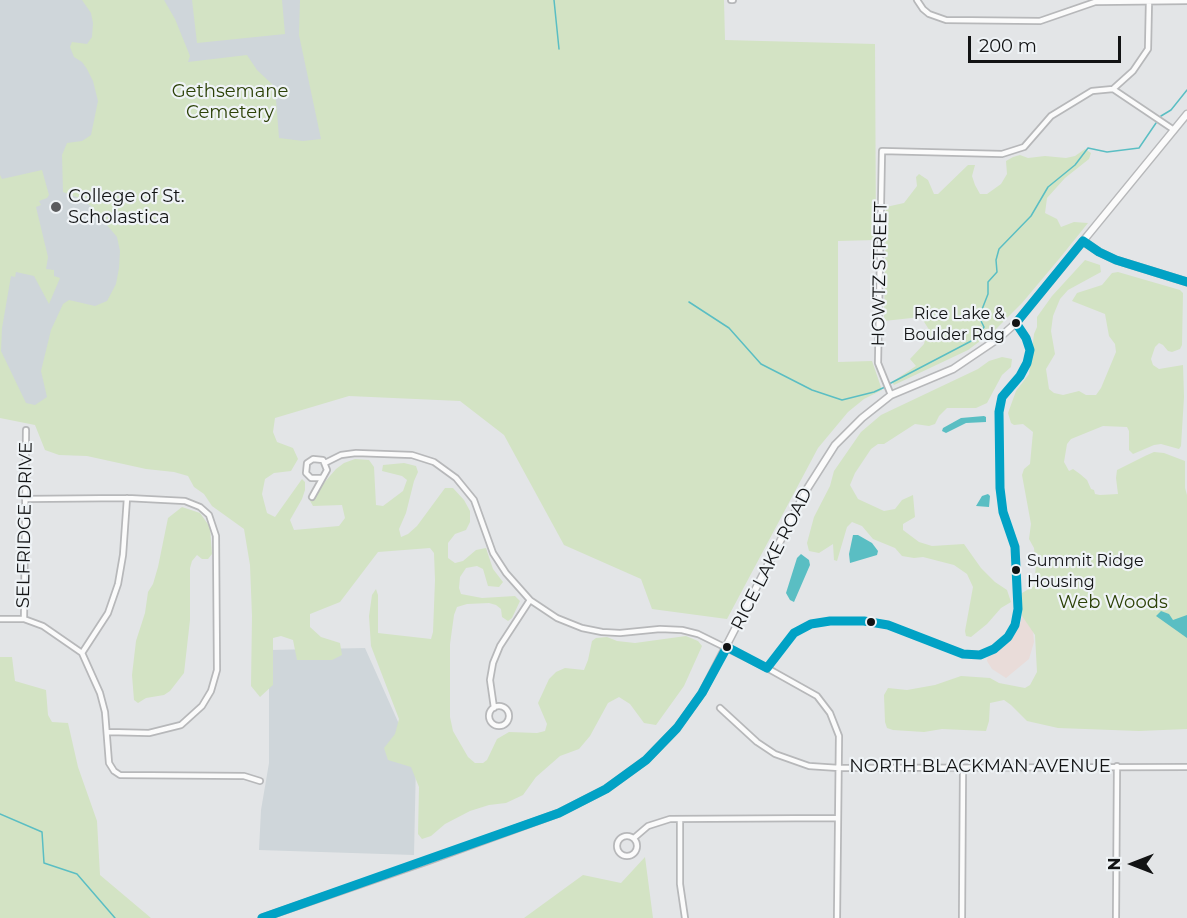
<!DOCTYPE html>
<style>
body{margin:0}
#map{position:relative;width:1187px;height:918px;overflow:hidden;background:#e3e5e7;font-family:Montserrat,sans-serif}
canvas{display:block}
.north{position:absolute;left:1103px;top:834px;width:60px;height:60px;-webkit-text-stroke:4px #eff3f6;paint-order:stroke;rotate:270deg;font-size:16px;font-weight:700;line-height:24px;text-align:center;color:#121314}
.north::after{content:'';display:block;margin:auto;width:21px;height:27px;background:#121314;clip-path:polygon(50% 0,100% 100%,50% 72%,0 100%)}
.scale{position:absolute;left:968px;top:36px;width:153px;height:27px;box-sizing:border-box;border:3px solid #121314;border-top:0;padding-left:8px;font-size:18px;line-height:21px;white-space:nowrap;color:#121314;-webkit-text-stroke:4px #eff3f6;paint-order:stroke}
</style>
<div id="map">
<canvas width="1187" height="918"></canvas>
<div class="north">N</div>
<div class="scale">200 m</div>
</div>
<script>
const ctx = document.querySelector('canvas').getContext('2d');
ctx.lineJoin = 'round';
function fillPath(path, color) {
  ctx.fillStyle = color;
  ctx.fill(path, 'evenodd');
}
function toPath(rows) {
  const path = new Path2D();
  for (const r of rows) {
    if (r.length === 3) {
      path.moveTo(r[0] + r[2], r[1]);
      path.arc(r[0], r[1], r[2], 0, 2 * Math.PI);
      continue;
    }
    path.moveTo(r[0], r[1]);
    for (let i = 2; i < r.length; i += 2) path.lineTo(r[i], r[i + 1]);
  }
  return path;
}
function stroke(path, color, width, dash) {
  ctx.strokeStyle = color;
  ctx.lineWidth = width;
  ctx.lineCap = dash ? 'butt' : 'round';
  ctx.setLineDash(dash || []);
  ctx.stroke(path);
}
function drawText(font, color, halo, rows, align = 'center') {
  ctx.font = font + ' Montserrat,sans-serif';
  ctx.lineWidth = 4.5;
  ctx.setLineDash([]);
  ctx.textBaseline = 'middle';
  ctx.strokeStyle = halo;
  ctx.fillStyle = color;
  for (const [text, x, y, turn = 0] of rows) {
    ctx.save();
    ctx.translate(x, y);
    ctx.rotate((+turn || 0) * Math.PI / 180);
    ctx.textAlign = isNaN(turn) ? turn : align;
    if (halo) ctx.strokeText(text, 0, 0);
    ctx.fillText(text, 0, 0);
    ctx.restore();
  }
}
fillPath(toPath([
 [1022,616,1033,630,1034,642,1029,659,1006,678,992,669,987,661,988,655,1007,643,1020,625]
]), '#e9dcd9');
fillPath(toPath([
 [0,0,565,0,565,157,107,202,175,419,0,418],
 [365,648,416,762,414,855,259,850,261,810,269,763,269,650]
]), '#cfd6da');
fillPath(toPath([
 [82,0,164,0,175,19,190,56,188,62,247,55,257,70,275,87,279,138,303,141,321,139,299,35,300,0,724,0,725,40,875,44,876,240,838,241,838,362,872,361,882,390,864,399,848,412,818,448,727,619,652,609,641,579,564,545,504,435,460,401,349,396,275,418,273,432,277,442,293,448,298,459,291,471,274,473,265,479,262,494,267,513,275,517,302,479,305,482,305,490,302,499,290,520,294,530,339,526,345,518,342,505,313,506,309,499,315,490,323,484,336,469,344,463,355,459,369,460,374,467,376,505,383,506,403,491,407,480,402,476,382,471,383,465,404,463,416,466,418,472,414,481,406,513,399,529,401,537,408,534,417,526,445,488,453,488,464,500,470,511,470,522,466,530,455,534,448,543,448,558,455,563,463,561,476,550,486,548,493,569,503,582,499,587,488,586,483,569,477,566,466,568,460,577,459,588,461,594,482,598,515,596,520,601,512,618,508,621,502,617,501,609,496,605,489,603,467,604,457,607,454,615,450,644,450,717,453,731,468,757,475,763,483,763,487,760,497,739,509,732,537,733,545,731,547,724,538,703,549,679,556,672,565,668,584,670,588,660,592,641,596,638,607,637,617,641,635,643,686,636,698,641,702,646,684,686,656,725,644,723,630,704,619,697,608,703,590,736,579,749,560,756,536,777,523,795,506,803,489,805,470,811,445,824,431,836,422,839,418,834,419,787,411,767,388,760,384,748,395,734,399,719,371,646,369,616,372,595,376,589,378,595,378,633,431,639,433,632,435,580,434,553,430,548,378,552,340,602,310,614,310,627,321,637,340,643,342,655,332,660,297,660,293,640,281,636,273,638,273,685,260,697,251,686,252,616,250,565,244,529,212,506,204,494,194,487,188,476,174,472,146,469,87,456,59,455,45,450,35,425,0,418,0,175,2,179,42,170,49,195,47,198,39,201,41,205,36,207,48,257,46,269,54,270,54,276,60,278,49,304,34,276,16,272,15,277,11,276,2,328,1,351,26,403,35,405,47,397,41,371,51,330,63,304,69,300,95,306,107,301,116,284,119,268,120,251,117,237,91,206,79,198,63,192,62,155,67,143,82,141,91,135,98,101,93,81,87,69,82,62,74,57,70,47,72,42,87,44,92,37,93,23,91,13],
 [192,0,282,0,285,34,197,43],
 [1085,149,1091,153,1089,159,1065,178,1047,198,1045,213,1057,219,1061,227,1074,222,1088,223,1059,259,1022,303,995,330,968,350,894,385,892,382,916,366,910,359,924,344,928,328,921,317,884,321,886,207,904,203,917,186,916,177,919,174,928,180,934,194,938,194,968,165,975,165,972,176,975,185,980,194,987,194,1001,184,1007,174,1006,161,1013,157,1020,155,1028,158,1045,156,1066,158,1075,156],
 [1085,260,1100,265,1101,272,1068,290,1060,299,1053,316,1051,331,1055,354,1046,369,1049,389,1054,393,1063,395,1079,391,1086,395,1096,395,1101,388,1116,352,1115,344,1109,336,1105,314,1072,301,1077,293,1102,285,1112,273,1118,272,1180,290,1183,293,1182,345,1180,349,1172,352,1168,351,1163,345,1159,343,1155,347,1151,359,1153,365,1159,369,1183,365,1184,397,1181,446,1179,449,1161,444,1154,445,1133,454,1129,450,1129,431,1127,427,1103,426,1071,439,1067,444,1064,462,1069,471,1073,469,1080,474,1087,480,1091,489,1094,490,1095,494,1100,495,1118,494,1116,478,1117,470,1145,456,1154,452,1164,453,1185,461,1185,488,1187,495,1187,729,1139,731,1058,728,1027,721,1011,705,1004,700,990,703,989,721,986,731,942,729,924,732,893,730,887,728,885,722,884,695,888,688,907,690,935,685,961,676,990,678,999,683,1025,688,1030,685,1037,672,1035,635,1022,616,1022,593,1034,586,1036,565,1034,548,1029,539,1031,524,1022,475,1024,469,1030,464,1033,432,1023,424,1014,425,1011,423,1008,413,1016,391,1029,374,1034,334,1037,327,1037,317,1052,296],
 [1002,357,1012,359,1011,367,1002,375,987,403,976,408,947,408,939,416,935,424,929,426,915,424,884,444,878,444,871,449,855,473,850,485,858,499,884,511,895,509,902,500,913,495,915,517,903,524,903,530,919,542,932,546,964,544,981,568,995,582,1007,590,1011,602,1001,608,987,624,971,637,966,636,965,631,973,587,967,574,954,565,923,557,914,558,902,556,895,548,873,539,862,526,852,522,847,527,837,561,834,560,833,544,819,553,809,551,807,543,814,517,830,486,834,471,861,432,881,415,978,369,989,361],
 [182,507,200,513,210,527,212,554,208,559,202,559,197,555,192,561,190,568,190,620,184,673,170,691,164,695,146,698,138,703,134,700,132,675,136,641,145,613,148,592,153,584,158,567,168,518],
 [0,657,12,657,15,681,46,690,48,715,52,722,68,723,78,767,97,821,100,875,151,918,0,918],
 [645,857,653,918,524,918,583,875,621,883]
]), '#d3e3c4');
fillPath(toPath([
 [984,416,986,417,986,422,966,423,946,433,942,431,943,428,961,418],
 [988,494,990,496,989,507,976,506,982,496],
 [853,535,858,535,872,543,878,551,877,555,850,563,849,554],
 [801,554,809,560,810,565,794,602,790,600,786,593,797,558],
 [1161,611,1169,614,1173,620,1187,615,1187,638,1156,616]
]), '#5abec3');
stroke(toPath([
 [554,0,559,49],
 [1161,116,1171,110,1187,90],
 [689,302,729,328,761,364,812,390,842,400,874,392,885,387],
 [889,384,977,338,984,327,979,317,988,294,988,282,997,272,996,260,999,249,1031,216,1048,187,1075,165,1088,148,1107,152,1139,148,1156,123],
 [0,814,42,832,44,863,77,874,115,918]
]), '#5abec3', 1.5);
const street = toPath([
 [731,0,733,0],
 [917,0,923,9,929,14,946,20,1040,21,1095,2,1187,1],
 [1113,89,1174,130],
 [891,395,878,363,882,151,1002,154,1024,147,1051,116,1092,91,1113,89,1133,71,1148,49,1149,1],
 [325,463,341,455,356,453,412,455,434,462,456,478,474,500,493,553,506,573,530,600,557,618,582,628,602,632,620,633,660,629,682,630,698,634,767,668,817,696,830,713,839,736,837,918],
 [312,497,327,470,323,460,313,459,307,463,306,473,311,478,321,478],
 [25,499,127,498,185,501,200,507,209,515,216,536,217,670,211,691,202,706,181,725,149,733,108,732],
 [0,619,24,619,43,626,82,653,100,693,105,712,109,763,114,771,120,775,244,776,260,781],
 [24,619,26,430],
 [82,653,108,613,118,584,123,555,127,498],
 [499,716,10],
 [494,708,490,680,493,663,500,646,530,600],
 [720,708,757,742,775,754,809,766,839,768,1187,767],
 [680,819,680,884,685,918],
 [627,846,10],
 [634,838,648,826,670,819,838,818],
 [962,918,963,768],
 [1116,918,1117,766]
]);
const secondary = toPath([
 [1083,241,1099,252,1116,260,1187,282],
 [262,918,430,860,559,813,606,789,646,760,677,728,702,693,807,489,835,445,862,418,891,395,953,369,999,338,1016,323,1187,114]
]);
stroke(street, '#b7b8ba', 8);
stroke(secondary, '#b7b8ba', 9);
stroke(street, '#fbfbfb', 4.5);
stroke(secondary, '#fbfbfb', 6);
stroke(toPath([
 [262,918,559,813,606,789,646,760,677,728,702,693,727,647,767,668,794,633,811,624,830,621,864,621,888,625,963,654,980,655,994,649,1008,637,1015,625,1018,609,1015,547,1003,512,1000,488,999,412,1002,397,1020,376,1027,363,1030,350,1026,338,1016,323,1083,241,1099,252,1116,260,1187,282]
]), '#01a2c5', 9);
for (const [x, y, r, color] of [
 [56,207,6,"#5b5c5e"],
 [1016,323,5,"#121314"],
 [1016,570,5,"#121314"],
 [871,622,5,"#121314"],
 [727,647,5,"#121314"]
]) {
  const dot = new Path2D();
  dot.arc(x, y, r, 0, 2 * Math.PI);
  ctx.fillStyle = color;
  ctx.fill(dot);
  stroke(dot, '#eff3f6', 2);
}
drawText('16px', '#121314', '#eff3f6', [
 ["Rice Lake &",1005,314],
 ["Boulder Rdg",1005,335],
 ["Summit Ridge",1027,561,"left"],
 ["Housing",1027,582,"left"]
], 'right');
drawText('18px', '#2c4107', '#eff3f6', [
 ["Gethsemane",230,92],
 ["Cemetery",230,113],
 ["Web Woods",1113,603]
]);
drawText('18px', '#121314', '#eff3f6', [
 ["College of St.",68,197],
 ["Scholastica",68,218]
], 'left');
drawText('18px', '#121314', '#eff3f6', [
 ["HOWTZ STREET",880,274,-89],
 ["SELFRIDGE DRIVE",25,525,-89],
 ["RICE LAKE ROAD",772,559,-63],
 ["NORTH BLACKMAN AVENUE",980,767]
]);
</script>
